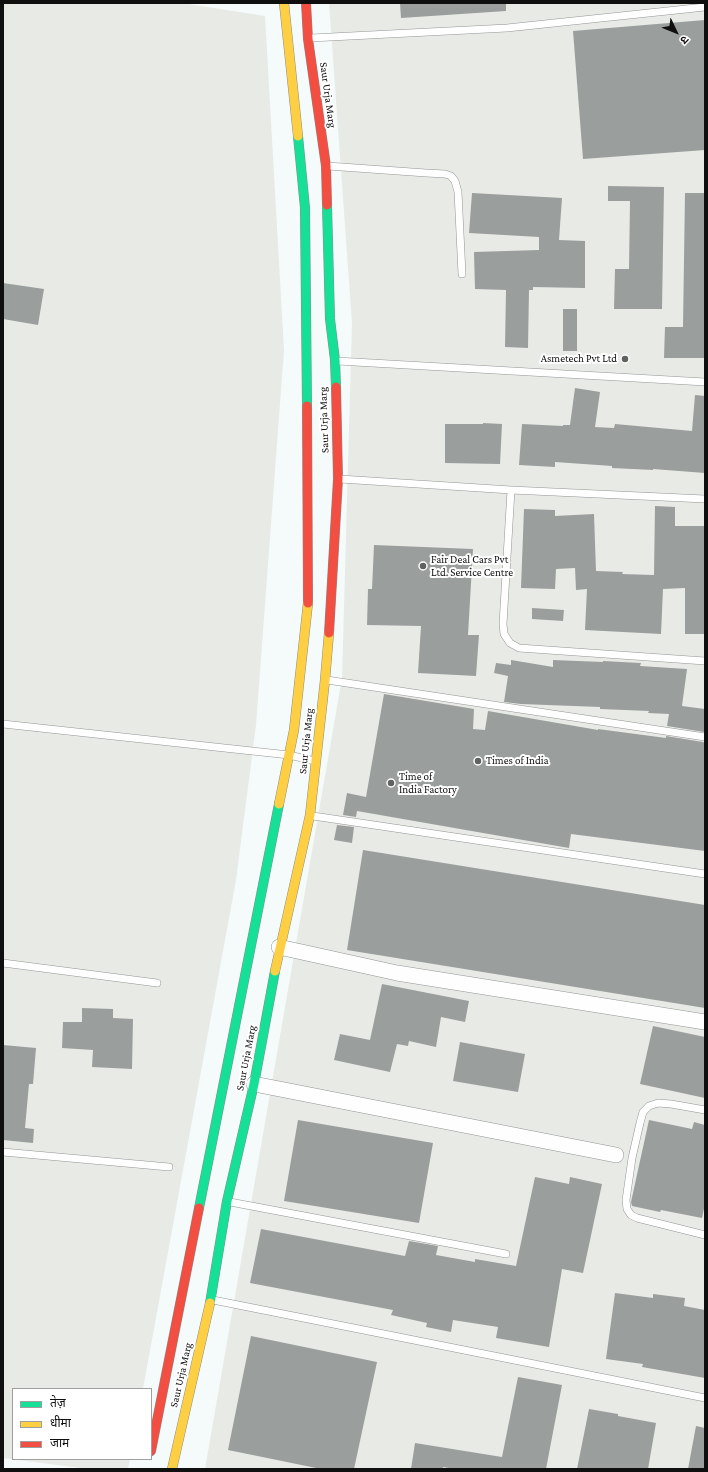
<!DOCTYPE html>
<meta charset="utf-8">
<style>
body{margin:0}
#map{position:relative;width:708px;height:1472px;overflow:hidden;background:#f5fbfa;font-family:"Crimson Pro","Noto Sans Devanagari",serif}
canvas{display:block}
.frame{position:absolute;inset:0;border:4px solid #0f0f0f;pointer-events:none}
.legend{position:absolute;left:12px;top:1388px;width:140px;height:72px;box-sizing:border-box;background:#fff;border:1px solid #9f9f9f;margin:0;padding:5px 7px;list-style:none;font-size:12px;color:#0f0f0f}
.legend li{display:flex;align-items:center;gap:8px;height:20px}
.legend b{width:20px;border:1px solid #9f9f9f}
.north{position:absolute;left:656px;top:12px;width:40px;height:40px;-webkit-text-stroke:3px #fff;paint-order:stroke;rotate:133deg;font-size:11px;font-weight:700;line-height:16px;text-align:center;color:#0f0f0f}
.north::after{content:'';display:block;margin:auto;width:14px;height:18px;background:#0f0f0f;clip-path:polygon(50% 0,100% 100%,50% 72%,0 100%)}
</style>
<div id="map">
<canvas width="708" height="1472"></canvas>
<div class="frame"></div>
<ul class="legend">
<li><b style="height:5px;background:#16e098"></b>तेज़</li>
<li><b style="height:5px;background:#ffcf43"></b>धीमा</li>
<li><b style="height:5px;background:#f24e42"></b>जाम</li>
</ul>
<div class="north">उ</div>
</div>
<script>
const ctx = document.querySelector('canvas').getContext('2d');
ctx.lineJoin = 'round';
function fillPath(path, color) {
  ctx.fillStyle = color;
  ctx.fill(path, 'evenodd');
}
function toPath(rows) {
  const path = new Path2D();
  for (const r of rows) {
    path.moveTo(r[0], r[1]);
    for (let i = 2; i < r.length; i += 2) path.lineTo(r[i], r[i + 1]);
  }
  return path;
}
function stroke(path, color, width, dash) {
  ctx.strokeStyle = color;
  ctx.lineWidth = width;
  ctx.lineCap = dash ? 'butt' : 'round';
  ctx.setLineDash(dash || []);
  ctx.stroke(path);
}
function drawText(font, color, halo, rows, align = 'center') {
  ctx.font = font + ' "Crimson Pro",serif';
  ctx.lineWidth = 4;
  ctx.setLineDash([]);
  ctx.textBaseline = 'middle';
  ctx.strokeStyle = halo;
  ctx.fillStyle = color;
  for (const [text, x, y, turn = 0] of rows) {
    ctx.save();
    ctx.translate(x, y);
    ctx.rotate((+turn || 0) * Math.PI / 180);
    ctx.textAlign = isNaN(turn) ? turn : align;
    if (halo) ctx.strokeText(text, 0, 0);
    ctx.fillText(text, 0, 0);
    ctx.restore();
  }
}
fillPath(toPath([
 [3,3,182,3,265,16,284,350,256,725,236,880,143,1389,13,1389,13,1459,130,1459,128,1469,88,1469,3,1458],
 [329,3,705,3,705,1469,205,1469,342,678,352,323]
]), '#e8eae5');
fillPath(toPath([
 [400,3,506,3,506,11,401,18],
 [705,20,705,150,583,159,573,31],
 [608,186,664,187,662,309,614,309,615,269,629,269,630,201,608,201],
 [472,193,562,198,559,240,585,241,585,288,533,287,533,290,529,290,528,348,505,347,506,290,475,289,474,252,539,250,539,237,469,233],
 [685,193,705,193,705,358,664,358,665,327,683,327],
 [3,283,44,289,38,325,3,319],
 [563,309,577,309,577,351,563,351],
 [575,388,600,392,595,427,614,428,615,424,692,431,695,395,705,396,705,473,653,469,653,470,612,468,612,466,555,462,555,467,519,465,522,424,563,426,563,425,570,425],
 [483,423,502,424,500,464,445,463,445,424,483,424],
 [655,506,675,507,675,526,704,526,704,634,685,634,685,588,663,589,661,634,585,630,587,589,576,590,575,568,556,569,555,589,521,588,524,509,555,510,555,516,594,514,596,571,623,572,622,574,654,575],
 [374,545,473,549,468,635,479,635,476,676,418,673,421,626,367,625,368,589,372,589],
 [532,608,564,610,563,621,532,619],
 [511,660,553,667,553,660,603,662,603,661,641,663,640,666,687,669,682,706,705,709,704,732,667,726,669,714,648,713,649,711,600,709,600,707,521,704,504,702,508,676,494,673,496,663,511,665],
 [384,694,474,709,473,729,485,730,488,711,598,730,598,729,666,738,666,736,703,742,705,743,705,851,571,834,569,848,357,811,356,817,343,815,347,793,366,797],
 [337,825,354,827,352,843,334,840],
 [363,850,705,905,705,1008,347,950],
 [382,984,469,1001,465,1022,441,1017,436,1047,409,1041,408,1046,397,1044,390,1072,334,1060,340,1034,370,1040],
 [82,1008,113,1009,113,1018,133,1019,132,1069,92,1067,93,1050,62,1048,63,1022,82,1022],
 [653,1026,705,1037,705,1098,640,1084],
 [460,1042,525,1054,518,1092,453,1081],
 [3,1045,36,1048,33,1084,29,1084,25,1128,34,1129,33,1143,3,1140],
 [298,1120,433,1143,419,1223,284,1201],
 [649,1120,692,1129,694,1122,705,1125,705,1204,702,1218,661,1210,660,1212,632,1206,631,1202],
 [535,1177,569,1184,570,1177,602,1184,583,1273,562,1269,549,1347,496,1338,498,1327,453,1320,451,1332,426,1327,427,1323,391,1315,393,1310,250,1283,261,1229,405,1256,409,1241,438,1246,436,1255,475,1262,475,1259,516,1266],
 [615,1293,653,1298,653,1294,685,1298,684,1306,705,1310,705,1378,642,1367,643,1364,606,1359],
 [251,1336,377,1362,354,1469,321,1469,228,1450],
 [518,1377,562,1385,546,1469,454,1469,443,1467,443,1469,411,1469,415,1443,502,1457],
 [589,1409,618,1414,618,1416,656,1423,648,1469,577,1469],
 [696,1426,705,1428,705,1469,688,1469]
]), '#9a9f9d');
const lane = toPath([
 [311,38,507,28,705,7],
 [328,166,426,173,445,174,451,176,455,181,458,192,462,274],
 [337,361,705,382],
 [340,479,511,490,705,499],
 [511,490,503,624,504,634,510,643,519,648,705,661],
 [327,680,705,737],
 [3,724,289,755,315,761],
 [313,816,705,874],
 [3,963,157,983],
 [705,1110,671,1104,658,1103,649,1106,643,1112,640,1123,632,1158,626,1200,627,1209,631,1215,637,1218,705,1235],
 [3,1152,169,1167],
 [230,1202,506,1254],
 [213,1300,705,1398]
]);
const street = toPath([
 [279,947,397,973,705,1022],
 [254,1084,616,1155]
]);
const fast = toPath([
 [298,136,305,208,307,406],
 [327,205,330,319,335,360,336,387],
 [199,1208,279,804],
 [210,1303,227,1201,254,1084,275,971]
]);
const slow = toPath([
 [284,3,298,136],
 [279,804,294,730,308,603],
 [275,971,310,815,325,680,329,633],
 [172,1469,210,1303]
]);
const jam = toPath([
 [306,3,308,39,326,166,327,205],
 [307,406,308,603],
 [329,633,338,479,336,387],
 [151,1451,199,1208]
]);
stroke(lane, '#939595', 8);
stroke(street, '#939595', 16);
stroke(fast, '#898c8b', 10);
stroke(slow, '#898c8b', 10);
stroke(jam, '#898c8b', 10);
stroke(lane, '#fefefe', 7);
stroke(street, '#fefefe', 15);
stroke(fast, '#16e098', 9);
stroke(slow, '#ffcf43', 9);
stroke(jam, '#f24e42', 9);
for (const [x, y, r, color] of [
 [625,359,4,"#606261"],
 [423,566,4,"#606261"],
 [478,761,4,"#606261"],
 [391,783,4,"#606261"]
]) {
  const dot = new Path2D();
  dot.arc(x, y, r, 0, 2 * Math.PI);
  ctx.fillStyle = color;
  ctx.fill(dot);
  stroke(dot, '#fff', 1.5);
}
drawText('11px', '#0f0f0f', '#fff', [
 ["Saur Urja Marg",328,95,82],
 ["Saur Urja Marg",324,420,-92],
 ["Saur Urja Marg",306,741,-84],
 ["Saur Urja Marg",246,1058,-79],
 ["Saur Urja Marg",181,1375,-77]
]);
drawText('11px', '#0f0f0f', '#fff', [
 ["Asmetech Pvt Ltd",617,359,"right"],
 ["Fair Deal Cars Pvt",431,560],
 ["Ltd. Service Centre",431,573],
 ["Times of India",486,761],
 ["Time of",399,777],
 ["India Factory",399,790]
], 'left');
</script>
